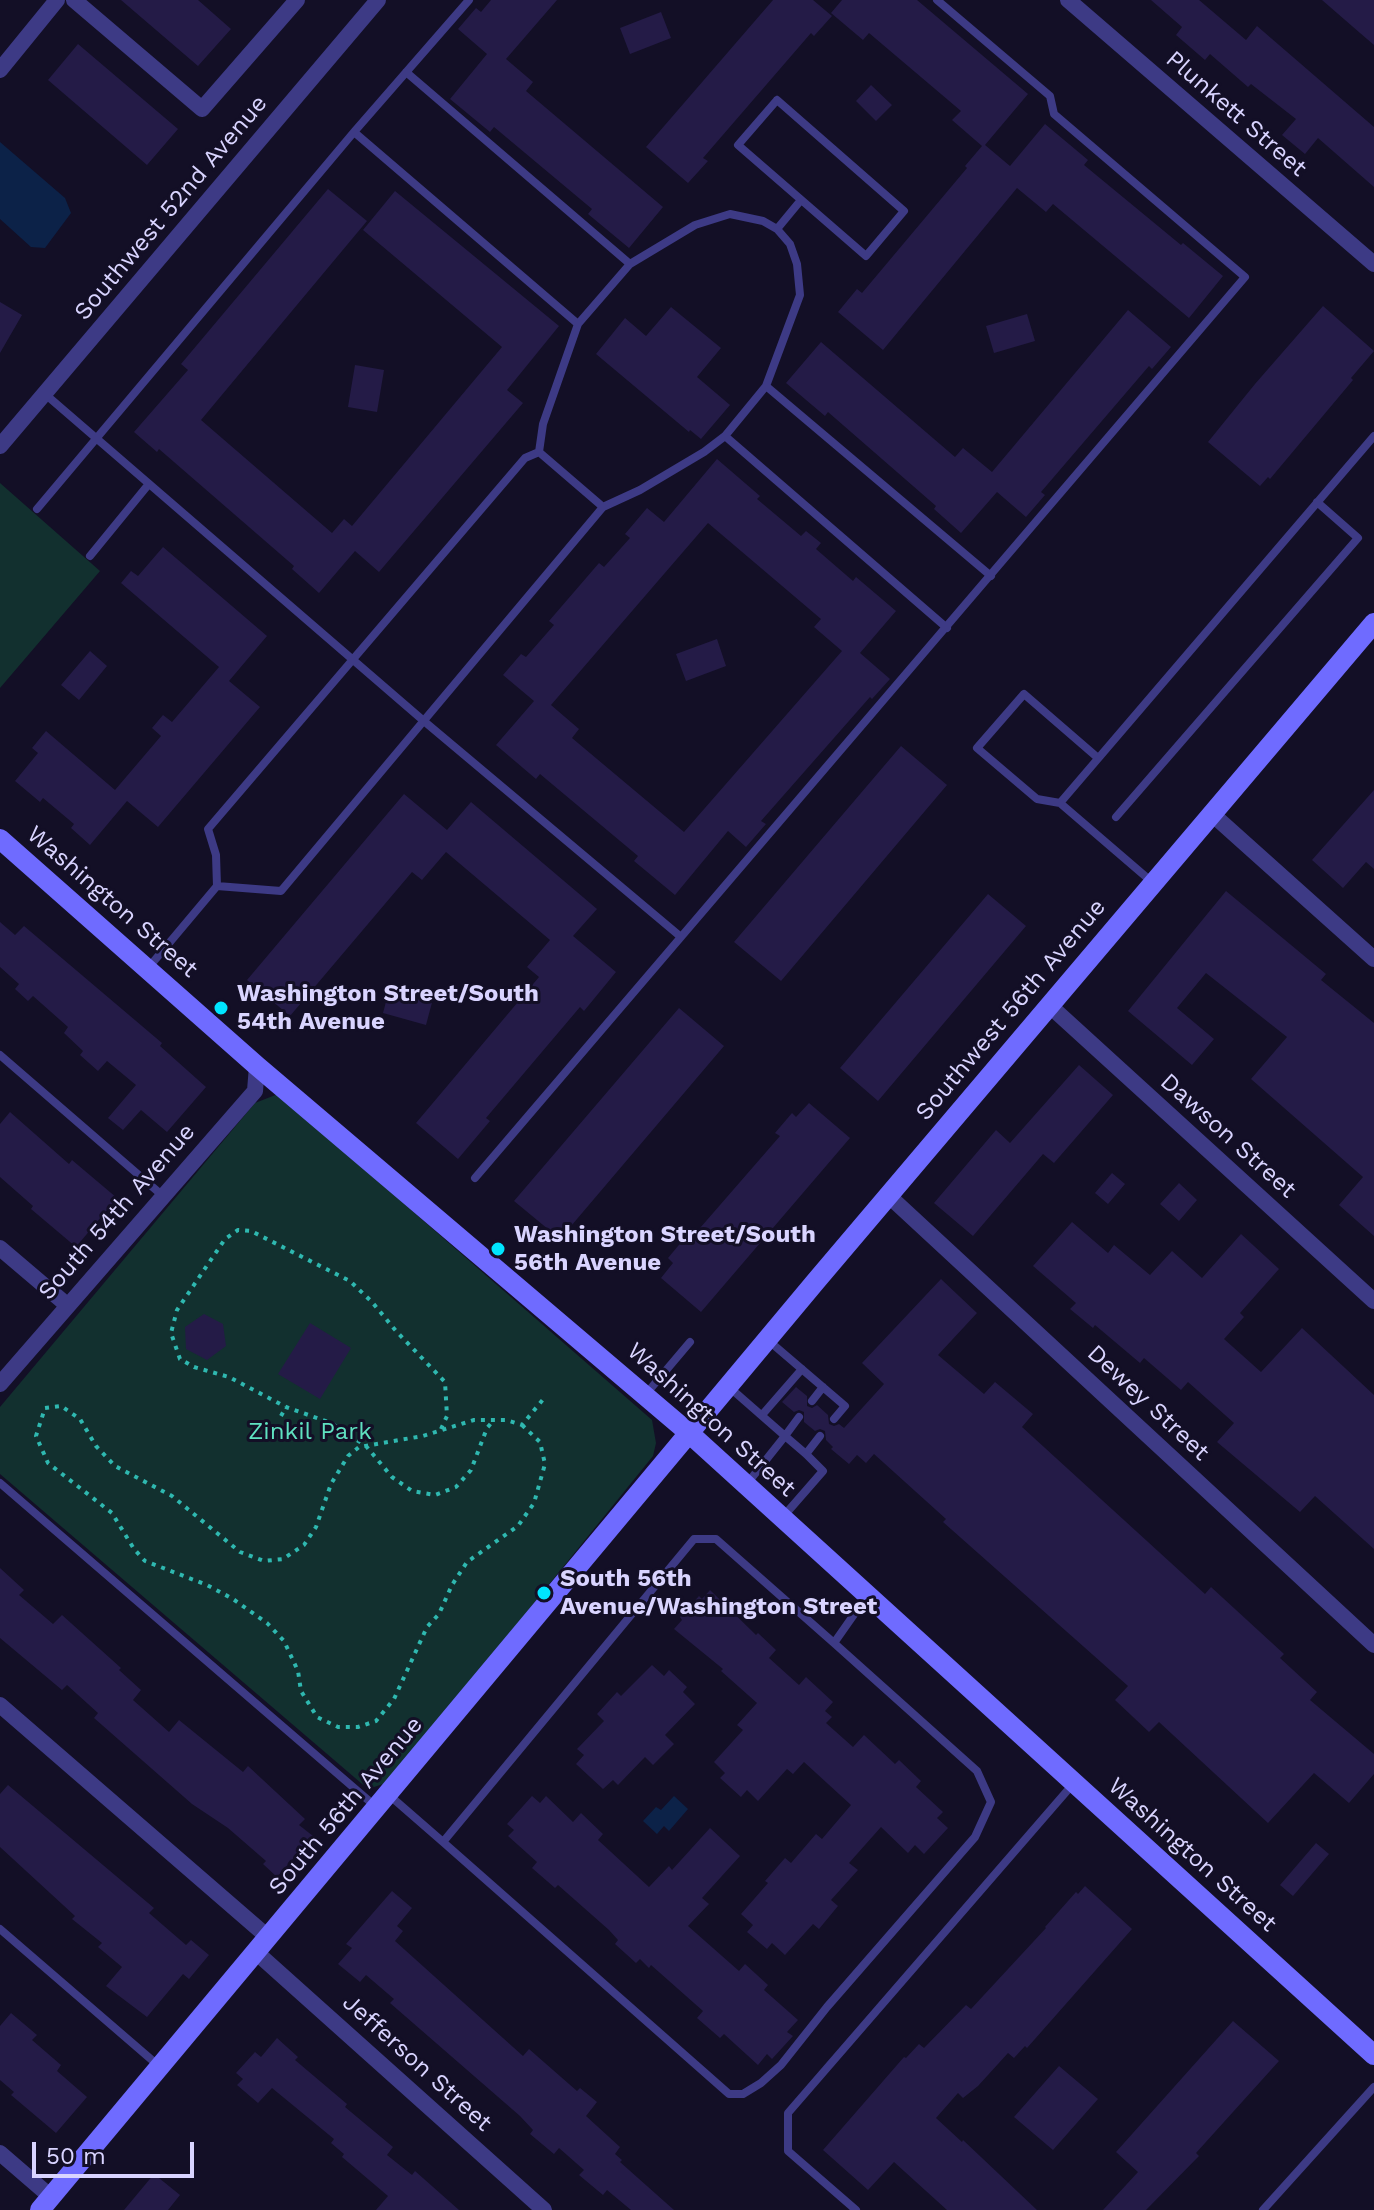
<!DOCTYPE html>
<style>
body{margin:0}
#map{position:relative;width:1374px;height:2210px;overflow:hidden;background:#130f26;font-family:"Work Sans",sans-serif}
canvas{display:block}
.scale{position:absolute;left:32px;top:2142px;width:162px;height:36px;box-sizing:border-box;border:4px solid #d9d4ff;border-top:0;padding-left:10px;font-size:24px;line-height:28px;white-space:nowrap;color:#d9d4ff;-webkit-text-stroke:6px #130f26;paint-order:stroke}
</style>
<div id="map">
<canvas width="1374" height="2210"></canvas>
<div class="scale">50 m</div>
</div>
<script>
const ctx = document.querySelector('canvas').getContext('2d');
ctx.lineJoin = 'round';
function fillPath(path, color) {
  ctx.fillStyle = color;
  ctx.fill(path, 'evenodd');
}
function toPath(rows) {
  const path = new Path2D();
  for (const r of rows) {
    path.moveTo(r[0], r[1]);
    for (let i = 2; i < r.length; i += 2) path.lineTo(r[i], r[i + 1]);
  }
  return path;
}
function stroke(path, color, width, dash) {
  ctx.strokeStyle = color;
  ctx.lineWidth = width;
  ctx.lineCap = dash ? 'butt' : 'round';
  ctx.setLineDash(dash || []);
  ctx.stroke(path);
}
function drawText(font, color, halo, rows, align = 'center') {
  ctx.font = font + ' "Work Sans",sans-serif';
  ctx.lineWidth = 6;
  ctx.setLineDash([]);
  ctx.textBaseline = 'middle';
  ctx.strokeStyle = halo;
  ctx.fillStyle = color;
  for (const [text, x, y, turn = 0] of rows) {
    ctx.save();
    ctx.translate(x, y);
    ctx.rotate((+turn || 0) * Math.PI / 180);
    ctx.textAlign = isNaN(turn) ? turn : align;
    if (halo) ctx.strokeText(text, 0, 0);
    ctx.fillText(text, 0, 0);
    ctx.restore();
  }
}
fillPath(toPath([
 [0,483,100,571,0,688],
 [278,1094,652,1420,656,1443,653,1456,389,1782,368,1789,0,1474,0,1407,255,1103]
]), '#12302f');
fillPath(toPath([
 [0,142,65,198,71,213,45,248,31,247,0,219],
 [674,1796,688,1809,669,1831,664,1826,657,1834,643,1821,656,1807,661,1810]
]), '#0c2248');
fillPath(toPath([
 [121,0,198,0,231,29,198,66],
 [491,0,557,0,506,59,533,82,526,91,663,207,629,248,588,214,592,209,494,127,490,132,450,99,487,54,458,29,476,8,481,12],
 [773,0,813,0,832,16,814,36,811,33,703,158,708,161,688,183,646,147],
 [842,0,917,0,1028,94,985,145,1010,166,1045,124,1088,160,1084,165,1181,245,1183,243,1223,276,1189,318,1053,204,1046,212,1017,188,883,350,838,312,857,289,862,293,967,168,965,166,982,146,952,120,961,111,869,33,863,40,831,13],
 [1151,0,1199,0,1246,40,1257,26,1374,127,1374,187,1318,138,1305,154,1282,135,1296,119,1251,84,1248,87,1210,54,1205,60,1176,35,1182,27],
 [1322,0,1374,0,1374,45,1360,33],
 [661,12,671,38,630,54,620,28],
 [78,44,178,129,147,165,48,80],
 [871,85,892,105,876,121,856,101],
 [328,189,367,221,201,420,332,533,344,519,352,526,502,347,363,230,395,191,559,326,507,390,523,403,379,572,355,551,319,593,292,569,294,566,159,449,157,452,134,432,188,370,181,364],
 [0,302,22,315,0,353],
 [1323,306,1374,351,1351,378,1353,380,1270,479,1268,477,1260,486,1208,442,1255,384],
 [671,307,721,348,697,377,730,405,701,439,690,430,689,432,596,354,625,318,646,336],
 [1128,310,1171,347,1152,369,1149,366,1041,492,1045,495,1026,517,997,492,961,533,934,509,936,506,828,412,825,416,786,383,821,342,955,457,963,448,992,472],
 [1027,314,1035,341,994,353,986,326],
 [355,365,384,370,377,412,348,407],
 [717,459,760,496,757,499,801,536,806,531,821,543,816,549,853,581,856,577,896,611,860,653,890,679,872,699,870,697,761,821,766,824,746,847,728,831,675,895,634,861,638,856,540,774,536,779,496,745,534,701,503,675,521,654,526,657,554,625,549,621,599,563,604,567,630,538,625,534,647,508,664,522],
 [708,523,821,619,814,627,842,651,684,832,572,738,579,729,551,705],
 [163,547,267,636,229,681,260,707,158,827,127,801,90,845,71,828,74,824,43,798,40,802,15,781,38,753,32,748,46,731,115,790,161,736,152,728,163,715,172,722,219,667,121,583,131,571,138,576],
 [717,639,726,666,686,681,676,654],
 [90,651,107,666,79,700,61,685],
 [901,746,947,785,781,981,734,942],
 [1374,790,1374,869,1366,862,1343,888,1312,860],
 [404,794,447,830,471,802,597,909,573,936,616,972,584,1011,580,1007,486,1118,490,1121,458,1159,416,1123,539,977,527,967,550,940,446,852,422,880,412,872,290,1016,247,980],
 [1226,891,1326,974,1321,980,1374,1023,1374,1236,1339,1205,1363,1177,1251,1079,1287,1037,1206,973,1177,1008,1214,1039,1192,1065,1128,1011],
 [988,894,1026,926,878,1101,840,1068],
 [0,922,15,935,24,926,162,1043,160,1046,206,1087,167,1132,141,1110,123,1130,108,1118,136,1085,107,1061,98,1071,80,1055,83,1051,64,1033,68,1027,33,996,28,1001,15,989,19,984,0,967],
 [391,983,434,995,426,1025,383,1013],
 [679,1008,724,1046,560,1239,514,1201],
 [1079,1065,1113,1095,1054,1163,1043,1154,973,1236,934,1203,996,1130,1010,1143],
 [809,1103,850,1138,701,1312,661,1278,673,1263,668,1258,683,1240,687,1243,780,1136,775,1133,792,1113,796,1117],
 [10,1112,69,1164,72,1160,117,1198,76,1247,31,1209,33,1206,0,1177,0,1124],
 [1112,1173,1125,1184,1108,1204,1095,1193],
 [1179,1183,1197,1200,1179,1221,1160,1204],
 [1072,1222,1108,1253,1114,1245,1150,1275,1172,1251,1202,1278,1241,1234,1279,1269,1240,1313,1244,1317,1224,1339,1261,1372,1302,1328,1374,1395,1374,1549,1315,1496,1300,1512,1217,1442,1234,1423,1188,1382,1181,1390,1144,1358,1140,1363,1095,1325,1093,1328,1070,1309,1076,1303,1033,1266],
 [941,1279,977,1313,938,1355,984,1394,995,1382,1033,1414,1022,1427,1205,1594,1211,1587,1284,1654,1280,1658,1317,1692,1310,1700,1374,1754,1374,1774,1349,1803,1314,1773,1268,1823,1159,1722,1149,1732,1115,1700,1128,1686,943,1522,946,1519,874,1454,866,1463,857,1455,849,1464,831,1449,833,1447,826,1440,825,1431,820,1429,815,1431,804,1422,804,1412,799,1410,794,1412,782,1402,796,1387,807,1396,807,1406,812,1408,817,1405,828,1415,829,1424,834,1426,839,1424,844,1428,884,1384,862,1363],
 [204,1314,223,1324,226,1346,207,1360,186,1349,185,1327],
 [310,1323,351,1348,320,1399,278,1374],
 [0,1568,24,1590,19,1595,53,1624,62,1615,121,1668,119,1670,141,1690,133,1700,169,1732,179,1720,243,1772,248,1766,305,1819,299,1825,313,1836,277,1877,263,1864,266,1861,228,1828,192,1804,94,1718,98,1713,67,1685,62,1690,0,1638],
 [710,1590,756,1635,758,1633,776,1650,769,1658,799,1685,806,1677,833,1702,825,1711,832,1717,826,1723,853,1747,864,1735,895,1764,899,1760,921,1781,916,1787,943,1812,937,1818,948,1828,924,1854,915,1845,908,1853,881,1827,849,1863,858,1870,831,1900,838,1906,819,1929,813,1924,785,1955,772,1943,767,1949,747,1932,753,1925,741,1914,768,1883,765,1881,785,1858,791,1863,816,1834,822,1839,851,1805,804,1762,793,1774,787,1769,758,1801,747,1790,741,1797,720,1778,725,1773,714,1762,743,1730,737,1725,757,1703,721,1671,723,1669,674,1629,682,1620,680,1617,699,1596,702,1599],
 [652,1665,664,1676,669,1670,687,1687,683,1692,695,1704,665,1735,674,1744,653,1765,645,1757,618,1785,613,1780,603,1789,576,1764,584,1755,577,1749,604,1721,597,1714,617,1692,621,1696],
 [8,1785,154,1908,149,1913,186,1945,191,1940,209,1955,189,1979,183,1974,147,2017,106,1986,122,1967,98,1947,102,1943,72,1919,75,1916,0,1847,0,1794],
 [532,1796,540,1803,546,1796,573,1822,581,1813,603,1834,598,1840,649,1887,669,1866,672,1870,710,1828,740,1856,702,1898,709,1904,688,1926,739,1971,745,1964,768,1985,764,1990,798,2020,787,2032,793,2036,772,2059,767,2054,758,2065,724,2034,720,2038,697,2018,703,2011,651,1965,649,1968,640,1959,636,1963,615,1944,618,1940,609,1930,558,1885,555,1888,532,1868,537,1862,508,1836,514,1830,507,1824],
 [1316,1843,1329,1854,1293,1896,1280,1885],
 [1085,1886,1132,1929,1027,2048,1025,2046,1014,2058,1008,2053,978,2086,963,2098,958,2093,936,2118,962,2142,963,2140,1037,2210,947,2210,894,2162,868,2190,823,2150,904,2057,906,2058,919,2044,924,2048,966,2005,971,2009,1046,1928,1045,1927,1076,1892,1078,1894],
 [392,1891,412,1908,397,1926,403,1931,395,1941,523,2056,529,2049,577,2091,580,2088,597,2102,586,2116,620,2147,615,2154,622,2160,620,2162,674,2210,631,2210,607,2190,603,2195,579,2175,584,2170,559,2148,554,2154,530,2134,533,2130,520,2116,390,2003,394,1999,366,1975,360,1982,338,1964,352,1948,346,1944],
 [11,2013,37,2035,32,2040,61,2065,57,2071,87,2097,56,2133,11,2095,14,2092,0,2080,0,2026],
 [1233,2021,1279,2061,1196,2153,1199,2156,1146,2210,1103,2210,1138,2172,1116,2152],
 [277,2038,298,2057,295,2060,347,2104,345,2107,393,2147,387,2155,412,2175,415,2171,459,2210,376,2210,388,2196,342,2157,344,2154,331,2143,334,2139,272,2088,258,2103,237,2085,243,2079,236,2073,255,2052,261,2057],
 [1059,2066,1098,2099,1053,2150,1014,2117],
 [154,2174,180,2195,168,2210,124,2210]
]), '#241b47');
stroke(toPath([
 [281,1416,286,1407],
 [522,1425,540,1442,545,1464,534,1503,518,1526,467,1562,452,1585,439,1614,427,1627,394,1699,376,1721,358,1727,338,1727,317,1717,301,1691,298,1671,284,1641,267,1623,233,1599,207,1585,145,1561,134,1549,112,1513,48,1463,36,1436,45,1408,61,1406,80,1419,96,1446,115,1466,172,1496,240,1552,264,1561,283,1559,304,1545,316,1527,331,1484,348,1456,359,1447,423,1436,474,1420,506,1420,522,1425,545,1397],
 [441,1429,447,1416,445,1382,396,1331,372,1302,350,1281,251,1231,238,1230,225,1239,177,1310,171,1333,180,1359,194,1367,229,1377,286,1407,331,1423,366,1446,392,1477,412,1491,435,1495,456,1487,471,1470,487,1428,493,1421]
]), '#2fb8b0', 4, [4, 6]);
stroke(toPath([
 [406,72,630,264],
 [777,100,904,211,866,256,738,145,777,100],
 [354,132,578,324],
 [777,229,801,200],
 [766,386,991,576],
 [45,394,425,722,681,937],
 [725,436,947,628],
 [37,509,354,132,469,0],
 [90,556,148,485],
 [1098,758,1024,694,977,748,1037,799,1060,803,1152,882],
 [1060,803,1374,436],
 [1116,817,1358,538,1317,502],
 [217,886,281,891,603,507,640,490,704,452,725,436,766,386,800,295,797,264,790,244,777,229,763,221,730,214,695,225,630,264,578,324,543,424,539,452,603,507],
 [149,967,217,886,216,855,208,829,525,458,539,452],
 [0,1055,163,1196],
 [475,1178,1245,277,1054,114,1050,96,937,0],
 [769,1341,845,1406,834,1419],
 [729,1387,785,1436,799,1417],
 [646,1394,690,1342],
 [812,1401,823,1387],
 [762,1415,802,1369],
 [806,1454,820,1436],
 [0,1483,375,1806],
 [746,1485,785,1436,806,1454,823,1471,782,1518],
 [834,1643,867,1596],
 [389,1795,443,1842,729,2094,743,2094,761,2083,781,2065,827,2007,975,1837,991,1802,977,1771,834,1643,716,1539,694,1539,443,1842],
 [0,1929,160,2067],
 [856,2210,788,2151,788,2113,1073,1784],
 [1263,2210,1374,2087]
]), '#3d3a85', 8);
stroke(toPath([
 [74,0,202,109,297,0],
 [1068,0,1374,264],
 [0,70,57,0],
 [0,446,378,0],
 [1211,813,1374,959],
 [1049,1005,1374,1301],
 [889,1196,1374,1645],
 [0,1248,67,1305],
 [0,1384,255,1091,257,1066],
 [0,1705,269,1938],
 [257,1953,544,2210],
 [0,2153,51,2197]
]), '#3d3a85', 16);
stroke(toPath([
 [0,839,257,1066,689,1433,1374,2055],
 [40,2210,816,1281,1374,623]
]), '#6f6bff', 20);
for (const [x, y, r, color] of [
 [221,1008,8,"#00e5ff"],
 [498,1249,8,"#00e5ff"],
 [544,1593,8,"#00e5ff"]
]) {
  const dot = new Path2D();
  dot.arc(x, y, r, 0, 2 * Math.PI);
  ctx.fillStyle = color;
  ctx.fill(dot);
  stroke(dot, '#130f26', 3);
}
drawText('24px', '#d9d4ff', '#130f26', [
 ["Plunkett Street",1236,114,41],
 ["Southwest 52nd Avenue",171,208,-50],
 ["Washington Street",112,902,41],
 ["Southwest 56th Avenue",1011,1010,-50],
 ["Dawson Street",1228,1136,42],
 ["South 54th Avenue",117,1212,-49],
 ["Dewey Street",1148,1403,43],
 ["Washington Street",711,1420,42],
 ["South 56th Avenue",346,1806,-50],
 ["Washington Street",1192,1855,42],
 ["Jefferson Street",417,2063,42]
]);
drawText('bold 24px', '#d9d4ff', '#130f26', [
 ["Washington Street/South",237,994],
 ["54th Avenue",237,1022],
 ["Washington Street/South",514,1235],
 ["56th Avenue",514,1263],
 ["South 56th",560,1579],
 ["Avenue/Washington Street",560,1607]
], 'left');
drawText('24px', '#5fe0c0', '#130f26', [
 ["Zinkil Park",310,1432]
]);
</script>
